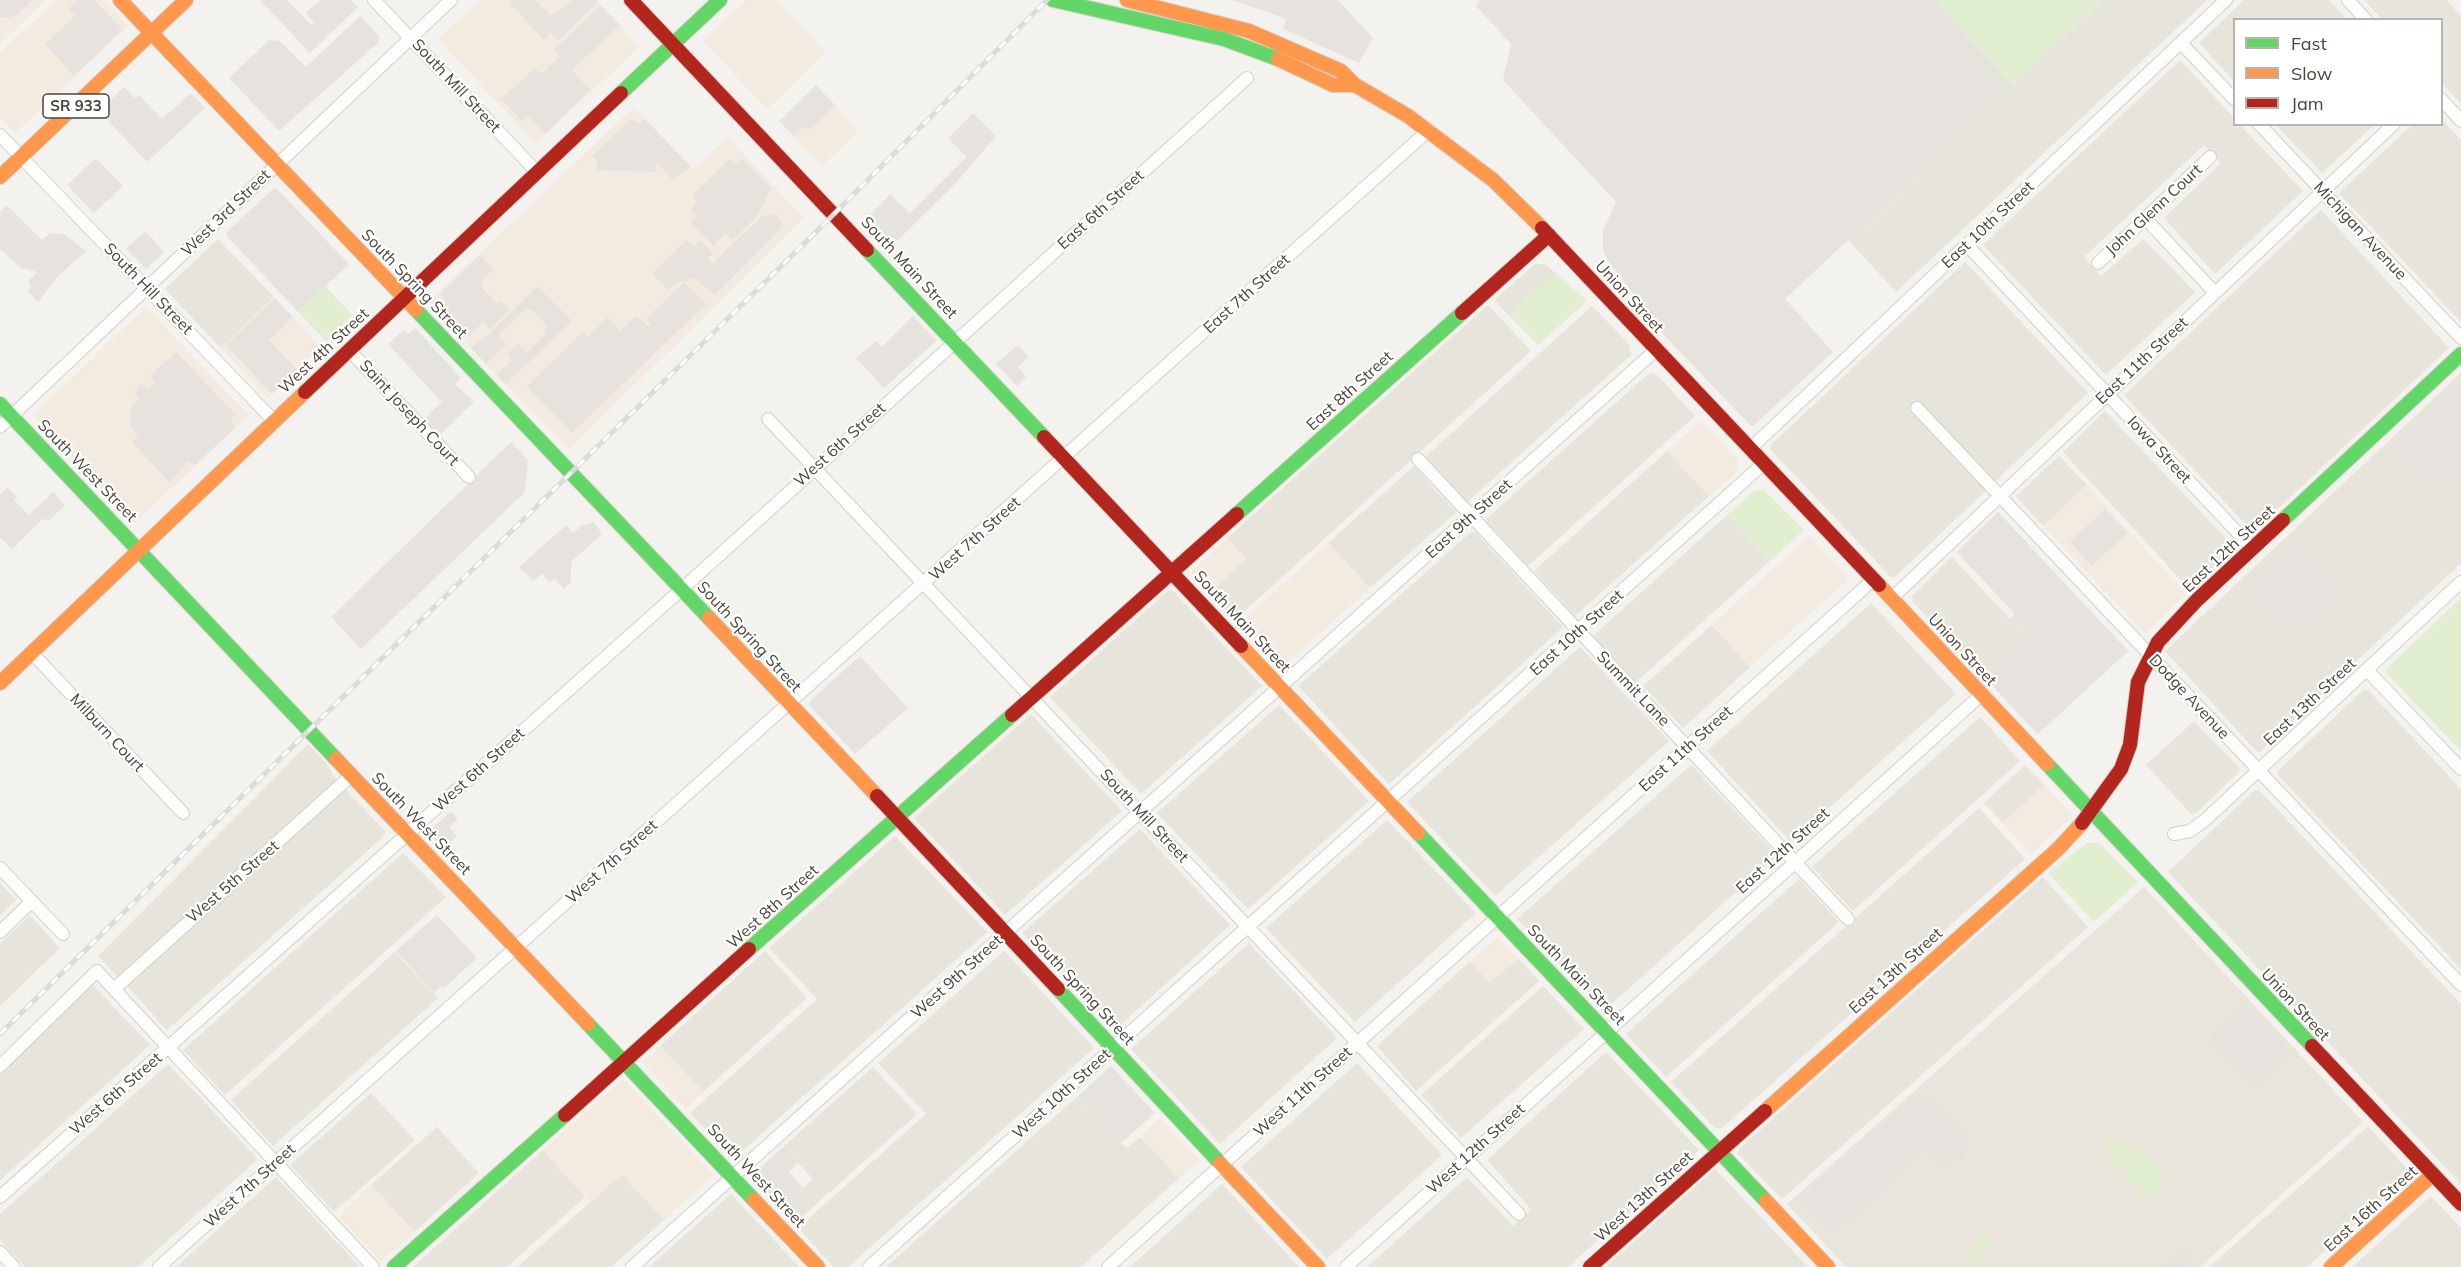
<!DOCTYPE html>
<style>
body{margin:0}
#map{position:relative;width:2461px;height:1267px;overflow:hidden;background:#f4f2ee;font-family:Mulish,sans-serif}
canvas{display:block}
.legend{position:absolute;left:2233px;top:18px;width:210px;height:108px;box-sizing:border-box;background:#fff;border:2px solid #b7b4b0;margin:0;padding:8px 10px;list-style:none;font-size:18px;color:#4b4439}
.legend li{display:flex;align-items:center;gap:12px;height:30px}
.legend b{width:30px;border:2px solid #b7b4b0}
</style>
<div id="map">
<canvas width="2461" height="1267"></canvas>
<ul class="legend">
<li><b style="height:8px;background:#63d668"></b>Fast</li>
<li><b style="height:8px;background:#ff974d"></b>Slow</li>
<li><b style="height:8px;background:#b3261e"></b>Jam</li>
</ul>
</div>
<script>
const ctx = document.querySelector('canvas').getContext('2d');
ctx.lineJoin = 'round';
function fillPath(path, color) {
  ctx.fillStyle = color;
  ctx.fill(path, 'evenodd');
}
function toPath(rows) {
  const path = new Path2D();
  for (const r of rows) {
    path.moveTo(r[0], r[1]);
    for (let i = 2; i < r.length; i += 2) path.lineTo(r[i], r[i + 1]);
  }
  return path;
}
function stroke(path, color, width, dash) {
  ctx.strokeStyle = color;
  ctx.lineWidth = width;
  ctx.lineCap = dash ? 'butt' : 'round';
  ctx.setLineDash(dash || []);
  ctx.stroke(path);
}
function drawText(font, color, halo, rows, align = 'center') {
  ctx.font = font + ' Mulish,sans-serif';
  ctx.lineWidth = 4.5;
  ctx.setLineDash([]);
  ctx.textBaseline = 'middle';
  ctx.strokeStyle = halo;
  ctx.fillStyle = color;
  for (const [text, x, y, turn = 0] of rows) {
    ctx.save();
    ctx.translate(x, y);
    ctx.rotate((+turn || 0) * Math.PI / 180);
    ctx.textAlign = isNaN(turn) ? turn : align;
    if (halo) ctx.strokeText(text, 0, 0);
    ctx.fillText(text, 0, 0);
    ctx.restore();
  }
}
fillPath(toPath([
 [2103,0,2207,0,1896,292,1848,240],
 [2244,0,2329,0,2347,19,2234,20,2234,81,2199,43],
 [2364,0,2446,0,2461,16,2461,104,2442,83,2442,20,2382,19],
 [2180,60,2234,118,2234,124,2240,125,2303,191,2215,274,2164,218,2221,163,2204,145,2084,257,2101,276,2143,239,2195,292,2106,375,1983,245],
 [2442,120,2461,140,2461,322,2339,193,2412,125,2442,124],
 [2276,125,2374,125,2322,173],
 [2321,210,2449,348,2253,532,2124,395],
 [218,239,274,297,221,348,165,289],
 [1965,262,2088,393,1895,577,1891,577,1771,450,1771,445],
 [1535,264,1544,264,1556,273,1509,316,1494,300],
 [1488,305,1531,351,1235,620,1209,593,1246,559,1227,538],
 [1592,306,1629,344,1631,355,1466,503,1424,458],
 [1652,373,1657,375,1695,416,1528,566,1485,520,1647,375],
 [2461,373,2461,563,2260,752,2257,752,2165,651],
 [2105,411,2235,548,2190,590,2063,452],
 [1667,451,1709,496,1575,616,1534,571],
 [2059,456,2087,485,2043,526,2016,496],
 [1414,466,1456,512,1370,588,1328,543],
 [1727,515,1770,561,1636,682,1593,636],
 [1471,532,1475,532,1563,627,1389,784,1298,686],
 [1952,557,2010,619,2012,617,2027,632,1982,675,1913,602,1912,596],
 [1169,590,1172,590,1262,686,1141,794,1050,697],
 [1871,603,1956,694,1791,842,1707,751],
 [1712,625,1750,667,1683,728,1643,686],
 [1580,647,1669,741,1495,896,1407,802],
 [2363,690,2368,690,2461,789,2461,969,2276,773],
 [1279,705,1369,801,1248,909,1157,813],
 [1031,714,1122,811,1005,915,914,818],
 [1980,717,2020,761,1853,911,1812,867],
 [2194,721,2239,768,2239,772,2196,813,2191,814,2146,765],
 [308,744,327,764,337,781,118,977,98,956],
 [1691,765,1777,855,1604,1011,1517,919],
 [2025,765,2044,785,2003,823,1984,803],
 [345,789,385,831,385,835,167,1030,126,985],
 [2255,790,2259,790,2461,1004,2461,1184,2168,872],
 [1979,808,2025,859,1722,1128,1715,1128,1671,1082],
 [1387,820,1476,913,1355,1022,1266,928],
 [1140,829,1230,925,1114,1031,1022,933],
 [895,836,987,932,733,1159,690,1113,817,999,769,948],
 [403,853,446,897,225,1095,183,1050],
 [2043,877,2088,927,1782,1199,1738,1154,1739,1149],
 [1799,879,1839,922,1666,1077,1626,1034],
 [0,883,16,900,0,915],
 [30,915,60,948,0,1006,0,943],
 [1249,943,1337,1038,1220,1144,1131,1049],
 [765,951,807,998,703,1092,660,1046],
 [1004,951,1094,1048,848,1267,834,1267,798,1228,926,1114,878,1063],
 [395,952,438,998,273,1146,231,1100],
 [1518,958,1539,981,1416,1091,1377,1046,1470,961,1490,983],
 [92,984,150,1045,0,1180,0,1074],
 [1543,986,1584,1029,1461,1138,1421,1095],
 [1606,1052,1699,1150,1568,1267,1367,1267,1467,1177,1513,1226,1531,1209,1487,1160],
 [1357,1063,1442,1155,1327,1259,1241,1167],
 [168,1064,258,1159,138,1267,25,1267,0,1240,0,1214],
 [873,1067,917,1114,794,1224,780,1209,813,1179,783,1147],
 [371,1093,415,1140,334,1212,290,1165],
 [1078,1096,1126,1148,1140,1137,1179,1178,1081,1267,886,1267],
 [2368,1126,2411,1173,2307,1267,2209,1267],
 [437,1127,479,1173,414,1232,371,1185],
 [543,1150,585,1197,507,1267,413,1267],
 [1715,1169,1808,1267,1606,1267],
 [622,1174,664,1220,611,1267,517,1267],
 [276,1177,360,1267,176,1267],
 [1222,1184,1299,1267,1130,1267],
 [731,1194,799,1267,649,1267],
 [2431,1196,2461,1228,2461,1267,2352,1267]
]), '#e7e4dc');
fillPath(toPath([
 [0,0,46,0,0,44],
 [57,0,103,0,128,26,15,133,0,117,0,53],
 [480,0,596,0,639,47,536,144,438,39],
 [746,0,777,0,826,52,767,109,703,41],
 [816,85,857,128,855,134,822,166,779,121],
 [634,107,693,169,728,137,804,218,569,450,427,303],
 [274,297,321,347,268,398,221,348],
 [146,307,249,415,134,524,33,415],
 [1701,421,1739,461,1735,474,1709,496,1667,451],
 [2087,485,2186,594,2145,633,2043,526],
 [1809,536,1847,576,1847,581,1750,667,1712,625],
 [1227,538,1246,559,1209,593,1191,572],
 [1328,543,1370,588,1281,669,1239,624],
 [2044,785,2071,814,2067,821,2031,854,2003,823],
 [1498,937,1518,958,1490,983,1470,961],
 [660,1046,703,1092,686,1108,642,1062],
 [623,1079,712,1173,712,1177,664,1220,622,1174,590,1202,543,1150],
 [1160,1118,1200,1160,1179,1178,1140,1137],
 [371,1185,414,1232,381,1262,339,1216]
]), '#f3ebdf');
fillPath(toPath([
 [1479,0,1934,0,2013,85,1785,299,1833,352,1752,427,1665,336,1607,259,1603,249,1603,231,1616,202,1503,80,1511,44,1476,6],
 [1998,512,2128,651,2038,734,1982,675,2027,632,2012,617,2015,614,1957,552]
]), '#e6e2de');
fillPath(toPath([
 [2144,887,2363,1122,2200,1267,1846,1267,1787,1204]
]), '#eae5da');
fillPath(toPath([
 [1934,0,2103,0,2013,85],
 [1556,273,1587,301,1538,345,1509,316],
 [325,286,353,315,326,341,298,312],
 [1763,489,1804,530,1770,561,1727,515,1754,491],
 [2461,598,2461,751,2386,673,2387,668],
 [2087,843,2099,843,2138,882,2094,922,2048,873],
 [2117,1140,2138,1150,2165,1176,2162,1187,2148,1200,2103,1151,2108,1143],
 [1988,1234,1995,1242,1973,1262,1970,1261,1966,1258,1967,1252,1974,1252,1974,1245]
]), '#e1eecf');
fillPath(toPath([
 [0,0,33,0,17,15,8,18,0,17],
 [78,0,94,0,122,29,74,76,45,44,75,16,69,8],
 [260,0,287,0,311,25,314,22,306,13,320,0,351,0,358,7,310,53],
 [512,0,535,0,551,16,572,0,596,0,598,2,558,41,551,33,544,40,510,3],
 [1232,0,1338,0,1373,38,1359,63,1283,29,1287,19],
 [601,5,620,25,572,70,590,90,545,133,529,116,522,121,501,99,535,68,541,74,560,56,554,50],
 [360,16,379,36,379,42,279,131,229,78,269,40,280,41,306,67],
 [816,85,835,105,809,130,805,126,794,136,779,121],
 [124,87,135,98,139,95,162,119,191,93,205,108,147,162,99,111],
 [973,113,996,136,956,183,894,244,868,217,890,194,910,213,967,157,948,138],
 [632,119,637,124,645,119,691,167,672,179,657,163,656,172,597,170,597,162,592,156],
 [96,158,123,186,94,213,67,185],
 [730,159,736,164,743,159,771,188,758,215,733,240,725,234,713,246,691,222,696,216,691,209,697,201,692,195],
 [275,187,349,264,298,312,225,234],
 [7,205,42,240,50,233,64,234,86,251,57,277,38,302,28,291,31,286,28,281,37,272,21,268,0,249,0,212],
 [776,214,784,225,715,295,694,278,677,283,668,290,652,273,687,240,694,246,700,240,713,253,708,259,713,263,762,216],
 [145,231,164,252,146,269,126,249],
 [480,255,494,269,482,280,482,288,497,304,501,301,510,310,490,329,483,322,468,337,440,309,446,302,440,294],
 [684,282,706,304,572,433,527,386,584,331,587,338,608,317,620,331,636,316,649,327,651,324,646,319],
 [537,286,572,321,506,384,496,375,512,360,507,354,518,344,527,352,545,334,547,325,532,310,525,310,498,335,506,344,486,364,470,347,483,340],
 [275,298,293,317,269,340,298,370,272,394,226,345],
 [913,316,936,341,884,388,856,358,876,341,882,347],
 [415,328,461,378,455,384,474,402,439,436,423,420,442,402,388,344,403,330,409,334],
 [1018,345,1029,357,1018,367,1026,377,1017,386,996,364],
 [176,352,235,414,230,420,236,427,195,465,188,461,170,483,132,442,138,435,130,427,131,407,139,399,134,392,141,384,148,389,155,382,150,376],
 [2461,383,2461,470,2441,489,2434,482,2427,483,2419,491,2400,470,2407,463,2392,447],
 [511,442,528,460,525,492,361,649,331,617],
 [7,487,17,497,14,500,29,515,53,492,65,505,50,520,43,519,12,549,0,537,0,495],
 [2105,509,2127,533,2092,566,2070,542],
 [1998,512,2043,561,2002,600,1957,552],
 [594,522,602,534,571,562,571,582,564,589,555,579,550,583,542,574,533,581,519,567,566,525,573,533,582,525],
 [2292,541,2343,596,2296,640,2245,586],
 [860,656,908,708,855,754,809,705,810,701],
 [451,811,458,819,449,827,457,836,443,849,428,832],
 [437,915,477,958,444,988,442,986,434,993,396,951],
 [2246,1004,2293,1054,2257,1087,2210,1038],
 [1111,1066,1155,1113,1121,1143,1078,1096],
 [1928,1094,1966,1134,1968,1143,1963,1158,1957,1163,1943,1165,1923,1153,1832,1234,1799,1199,1913,1096,1918,1102],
 [783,1147,798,1163,789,1172,803,1188,780,1209,750,1177],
 [2183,1248,2193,1258,2183,1267,2163,1267]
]), '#e6e3df');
const street = toPath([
 [374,0,537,172],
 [2348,0,2366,20],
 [2181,43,2234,99],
 [2442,100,2461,121],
 [2259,124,2461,338],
 [0,135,274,421],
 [2145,218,2215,293],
 [1967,245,2253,549],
 [2098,263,2210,157],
 [349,350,469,477],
 [1917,408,2461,985],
 [768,419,1519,1214],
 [0,427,451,0],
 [1750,449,2226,0],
 [1418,459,1848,919],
 [1891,599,2394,124],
 [32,653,183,813],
 [2367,670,2461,769],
 [2174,834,2190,831,2204,821,2461,582],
 [0,868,63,934],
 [0,932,32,901],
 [114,989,352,775],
 [0,1066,97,971,373,1267],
 [0,1197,682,589,1247,78],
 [0,1252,14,1267],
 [159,1267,1429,130],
 [632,1267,1656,350],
 [869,1267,1763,464],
 [1108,1267,1873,580],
 [1346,1267,1981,695]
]);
const fast = toPath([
 [1053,0,1224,39,1278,59],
 [621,93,720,0],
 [867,250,1044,437],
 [416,310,709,618],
 [0,404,336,759],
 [1237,514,1462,313],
 [2283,520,2461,354],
 [2047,764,2312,1046],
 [1418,833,1766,1201],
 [749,949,1012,715],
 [1058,989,1220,1163],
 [588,1024,754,1200],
 [394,1267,565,1115]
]);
const slow = toPath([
 [120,0,416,310],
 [1127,0,1249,31,1341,71,1355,85,1408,116,1493,180,1542,228],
 [1278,59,1333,85,1355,85],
 [0,177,186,0],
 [1879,585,2047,764],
 [709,618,877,796],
 [1241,646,1418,833],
 [0,683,305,392],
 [336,759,588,1024],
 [1765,1111,2058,849,2082,823],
 [1220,1163,1318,1267],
 [754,1200,818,1267],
 [1766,1201,1828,1267],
 [2331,1267,2433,1174]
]);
const jam = toPath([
 [631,0,867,250],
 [1542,228,1879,585],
 [1462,313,1549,235],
 [305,392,621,93],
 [1044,437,1241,646],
 [1012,715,1237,514],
 [877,796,1058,989],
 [2082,823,2121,769,2130,745,2138,682,2158,642,2197,600,2283,520],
 [2312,1046,2461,1204],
 [565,1115,749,949],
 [1590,1267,1765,1111]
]);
stroke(street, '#d2d0cb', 14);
stroke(fast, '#d3cfc5', 16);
stroke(slow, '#d3cfc5', 16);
stroke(jam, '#d3cfc5', 16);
stroke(street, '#fdfdfc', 12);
stroke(fast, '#63d668', 14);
stroke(slow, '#ff974d', 14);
stroke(jam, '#b3261e', 14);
const rail = toPath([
 [0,1034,824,224,1047,0]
]);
stroke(rail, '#dbdbda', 5);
stroke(rail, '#fff', 3, [9]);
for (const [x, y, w] of [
 [76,106,66]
]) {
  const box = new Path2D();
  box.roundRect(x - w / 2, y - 12, w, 24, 4.5);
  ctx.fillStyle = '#fff';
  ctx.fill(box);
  stroke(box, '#4b4439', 1.5);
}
drawText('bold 15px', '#4b4439', null, [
 ["SR 933",76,106]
]);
drawText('16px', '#4b4439', '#fff', [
 ["South Mill Street",456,86,47],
 ["East 6th Street",1101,210,-42],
 ["John Glenn Court",2154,210,-43],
 ["West 3rd Street",226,213,-44],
 ["East 10th Street",1988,225,-43],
 ["Michigan Avenue",2360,231,47],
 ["South Main Street",909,268,47],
 ["South Spring Street",414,284,46],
 ["South Hill Street",148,289,46],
 ["East 7th Street",1247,294,-42],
 ["Union Street",1629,297,47],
 ["West 4th Street",324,351,-43],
 ["East 11th Street",2142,361,-43],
 ["East 8th Street",1350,391,-42],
 ["Saint Joseph Court",409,413,47],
 ["West 6th Street",840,445,-42],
 ["Iowa Street",2159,450,47],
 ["South West Street",87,471,46],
 ["East 9th Street",1469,519,-42],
 ["West 7th Street",975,539,-42],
 ["East 12th Street",2229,549,-43],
 ["South Main Street",1242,622,47],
 ["East 10th Street",1577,633,-42],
 ["South Spring Street",749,637,47],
 ["Union Street",1962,650,47],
 ["Summit Lane",1633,689,46],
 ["Dodge Avenue",2189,697,47],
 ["East 13th Street",2310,702,-43],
 ["Milburn Court",107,733,47],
 ["East 11th Street",1686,749,-42],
 ["West 6th Street",479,770,-42],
 ["South Mill Street",1144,816,47],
 ["South West Street",421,824,46],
 ["East 12th Street",1783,851,-42],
 ["West 7th Street",612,862,-42],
 ["West 5th Street",233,882,-41],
 ["West 8th Street",773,907,-42],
 ["East 13th Street",1896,971,-42],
 ["South Main Street",1576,975,46],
 ["West 9th Street",957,977,-42],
 ["South Spring Street",1082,990,47],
 ["Union Street",2295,1005,47],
 ["West 11th Street",1303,1092,-42],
 ["West 6th Street",116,1094,-41],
 ["West 10th Street",1062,1094,-42],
 ["West 12th Street",1476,1149,-42],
 ["South West Street",756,1176,47],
 ["West 7th Street",250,1186,-42],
 ["West 13th Street",1644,1197,-42],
 ["East 16th Street",2371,1209,-42]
]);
</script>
